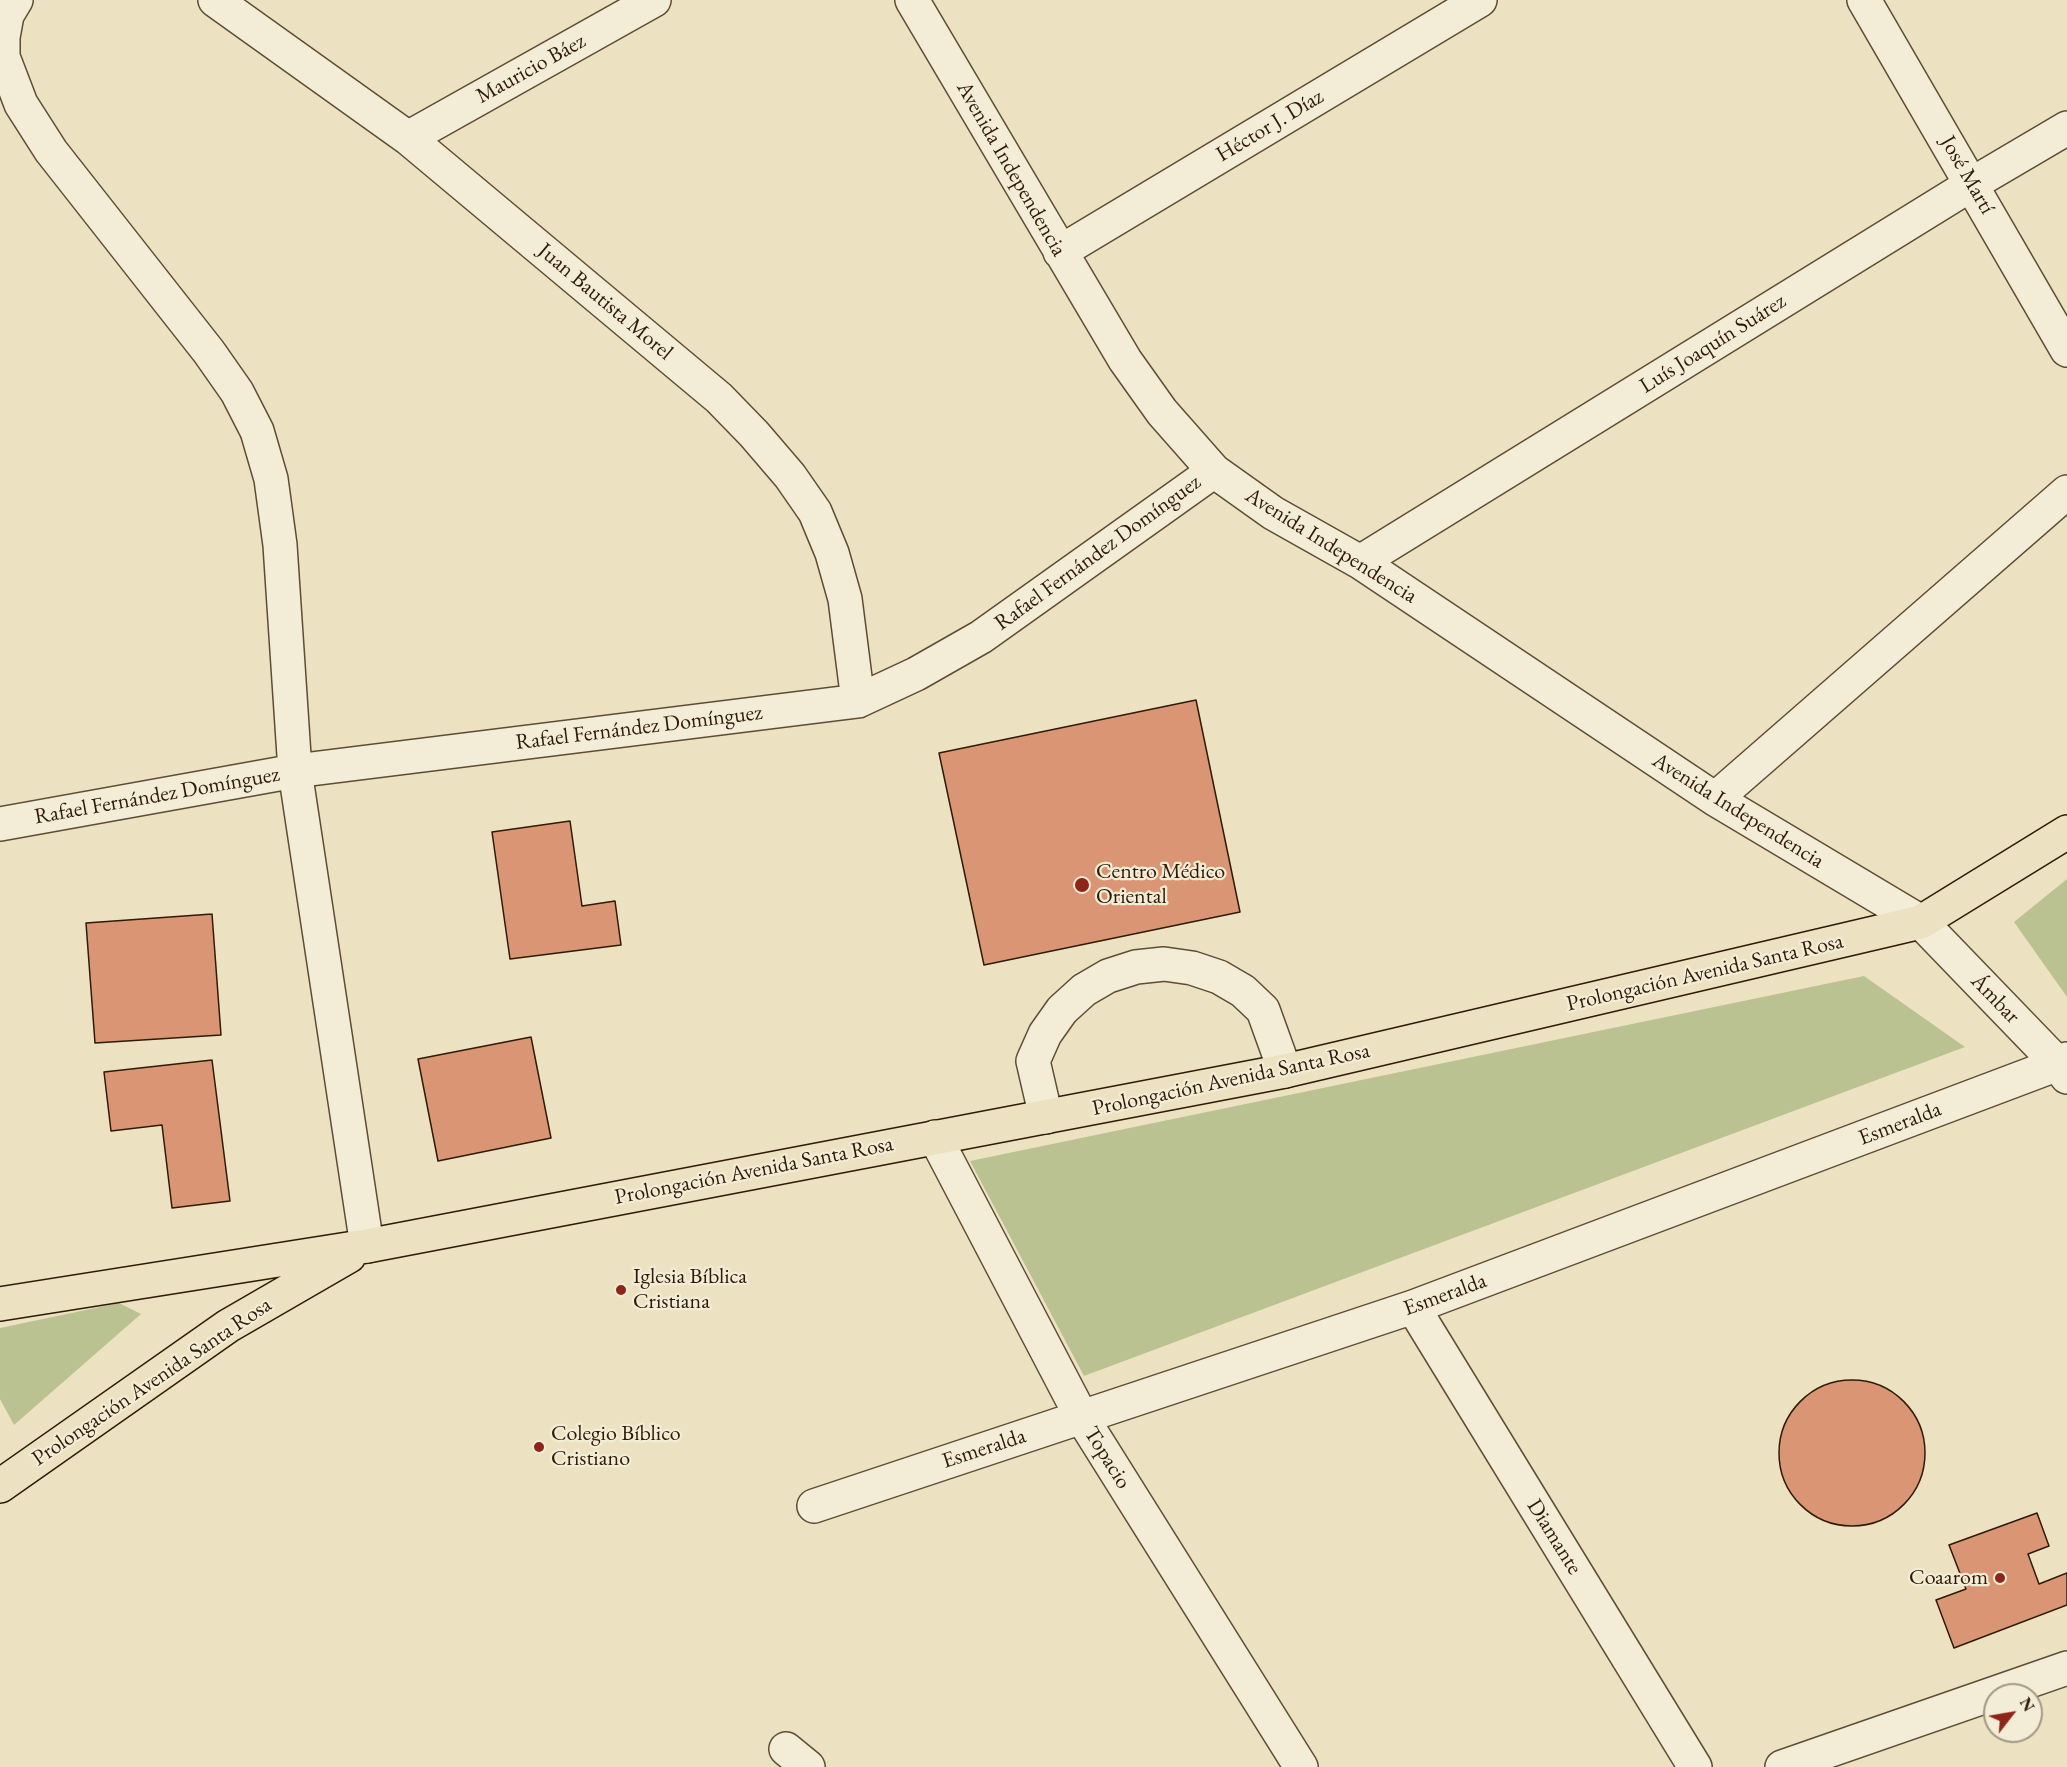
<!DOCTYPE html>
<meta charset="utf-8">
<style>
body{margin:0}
#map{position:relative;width:2067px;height:1767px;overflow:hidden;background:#ece2c2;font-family:"EB Garamond",serif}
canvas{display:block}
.north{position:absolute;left:1983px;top:1683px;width:60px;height:60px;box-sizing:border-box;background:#f3ecd7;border:2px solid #a49883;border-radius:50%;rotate:59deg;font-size:16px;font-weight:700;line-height:24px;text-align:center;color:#2e1b05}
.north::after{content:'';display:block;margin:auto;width:21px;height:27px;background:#8f2418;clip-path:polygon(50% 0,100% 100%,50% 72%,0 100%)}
</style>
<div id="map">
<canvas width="2067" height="1767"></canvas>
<div class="north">N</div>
</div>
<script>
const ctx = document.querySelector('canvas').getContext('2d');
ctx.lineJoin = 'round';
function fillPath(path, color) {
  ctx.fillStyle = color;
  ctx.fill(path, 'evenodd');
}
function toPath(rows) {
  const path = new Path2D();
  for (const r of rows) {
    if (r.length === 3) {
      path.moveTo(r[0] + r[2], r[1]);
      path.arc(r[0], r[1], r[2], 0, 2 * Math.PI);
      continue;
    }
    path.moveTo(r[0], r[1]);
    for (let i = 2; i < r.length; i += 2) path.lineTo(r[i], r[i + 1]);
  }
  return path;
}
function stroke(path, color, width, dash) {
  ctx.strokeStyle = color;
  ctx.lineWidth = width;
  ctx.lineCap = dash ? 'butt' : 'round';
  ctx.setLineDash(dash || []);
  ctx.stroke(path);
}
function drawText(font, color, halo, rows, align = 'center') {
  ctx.font = font + ' "EB Garamond",serif';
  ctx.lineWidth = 4.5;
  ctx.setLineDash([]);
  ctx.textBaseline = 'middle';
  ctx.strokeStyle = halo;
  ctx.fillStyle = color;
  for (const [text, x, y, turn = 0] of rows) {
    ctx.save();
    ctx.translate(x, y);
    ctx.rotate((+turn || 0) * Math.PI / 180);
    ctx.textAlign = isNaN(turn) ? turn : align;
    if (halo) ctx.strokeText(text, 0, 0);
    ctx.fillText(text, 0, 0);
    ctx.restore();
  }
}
fillPath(toPath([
 [2067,879,2067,997,2014,922],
 [1864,976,1965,1047,1084,1376,970,1161],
 [119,1303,141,1314,14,1425,0,1399,0,1328]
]), '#bbc291');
const building = toPath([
 [1196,700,1240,912,984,965,939,753,1196,700],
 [570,821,582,906,615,901,621,945,510,959,492,832,570,821],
 [212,914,221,1035,95,1043,86,923,212,914],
 [531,1037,551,1138,438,1161,418,1059,531,1037],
 [212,1060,230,1201,172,1208,162,1125,111,1131,104,1072,212,1060],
 [1852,1453,73],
 [2037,1513,2049,1546,2028,1554,2039,1584,2067,1573,2067,1605,1954,1648,1936,1600,1966,1589,1949,1545,2037,1513]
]);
fillPath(building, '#da9674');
stroke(building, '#2e1b05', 1.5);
const minor = toPath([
 [16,0,7,15,3,37,3,57,21,104,51,151,209,352,237,392,257,431,271,479,280,545,295,771,367,1246],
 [215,0,408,138,719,398,754,434,790,476,815,512,832,553,845,599,858,701],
 [912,0,1125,360,1162,412,1214,471,1273,513,1360,562,1715,799,1921,922,2058,1064,2067,1077],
 [1864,0,2067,350],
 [408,138,654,0],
 [1060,252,1480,0],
 [1360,562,1972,184,2067,128],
 [1715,799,2067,492],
 [0,824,295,771,858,701,916,674,981,637,1214,471],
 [1046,1117,1033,1061,1045,1034,1062,1010,1084,990,1108,976,1136,967,1164,964,1192,968,1219,977,1243,991,1263,1010,1285,1071],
 [935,1137,1081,1416,1301,1767],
 [1413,1307,1695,1767],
 [814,1506,1413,1307,2058,1064,2067,1059],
 [786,1749,808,1767],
 [1782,1767,2067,1668]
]);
const major = toPath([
 [0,1304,367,1246,1285,1071,1921,922,2067,832],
 [0,1486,228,1326,349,1256]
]);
stroke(minor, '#5e4d34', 36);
stroke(major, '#2e1b05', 36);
stroke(minor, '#f3ecd7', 33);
stroke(major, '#ece2c2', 33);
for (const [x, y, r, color] of [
 [1082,885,8,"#8f2418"],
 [621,1290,6,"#8f2418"],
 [539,1447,6,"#8f2418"],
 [2000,1578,6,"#8f2418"]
]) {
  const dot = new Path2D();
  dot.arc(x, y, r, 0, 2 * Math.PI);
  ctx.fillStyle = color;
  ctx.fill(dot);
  stroke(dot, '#f3ecd7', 2);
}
drawText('22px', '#2e1b05', '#f3ecd7', [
 ["Mauricio Báez",531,69,-29],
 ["Héctor J. Díaz",1270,126,-31],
 ["Avenida Independencia",1011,169,60],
 ["José Martí",1967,175,60],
 ["Juan Bautista Morel",605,302,40],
 ["Luís Joaquín Suárez",1713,344,-32],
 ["Avenida Independencia",1331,546,32],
 ["Rafael Fernández Domínguez",1098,553,-36],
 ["Rafael Fernández Domínguez",639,728,-7],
 ["Rafael Fernández Domínguez",157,796,-10],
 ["Avenida Independencia",1738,811,32],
 ["Prolongación Avenida Santa Rosa",1705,973,-13],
 ["Ámbar",1995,999,46],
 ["Prolongación Avenida Santa Rosa",1231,1080,-12],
 ["Esmeralda",1900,1124,-21],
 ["Prolongación Avenida Santa Rosa",754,1171,-11],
 ["Esmeralda",1445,1295,-20],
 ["Prolongación Avenida Santa Rosa",152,1382,-34],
 ["Esmeralda",984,1449,-18],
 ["Topacio",1107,1458,58],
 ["Diamante",1554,1537,58]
]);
drawText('22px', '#2e1b05', '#f3ecd7', [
 ["Centro Médico",1096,872],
 ["Oriental",1096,897],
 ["Iglesia Bíblica",633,1277],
 ["Cristiana",633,1302],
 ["Colegio Bíblico",551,1434],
 ["Cristiano",551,1459],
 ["Coaarom",1988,1578,"right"]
], 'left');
</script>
